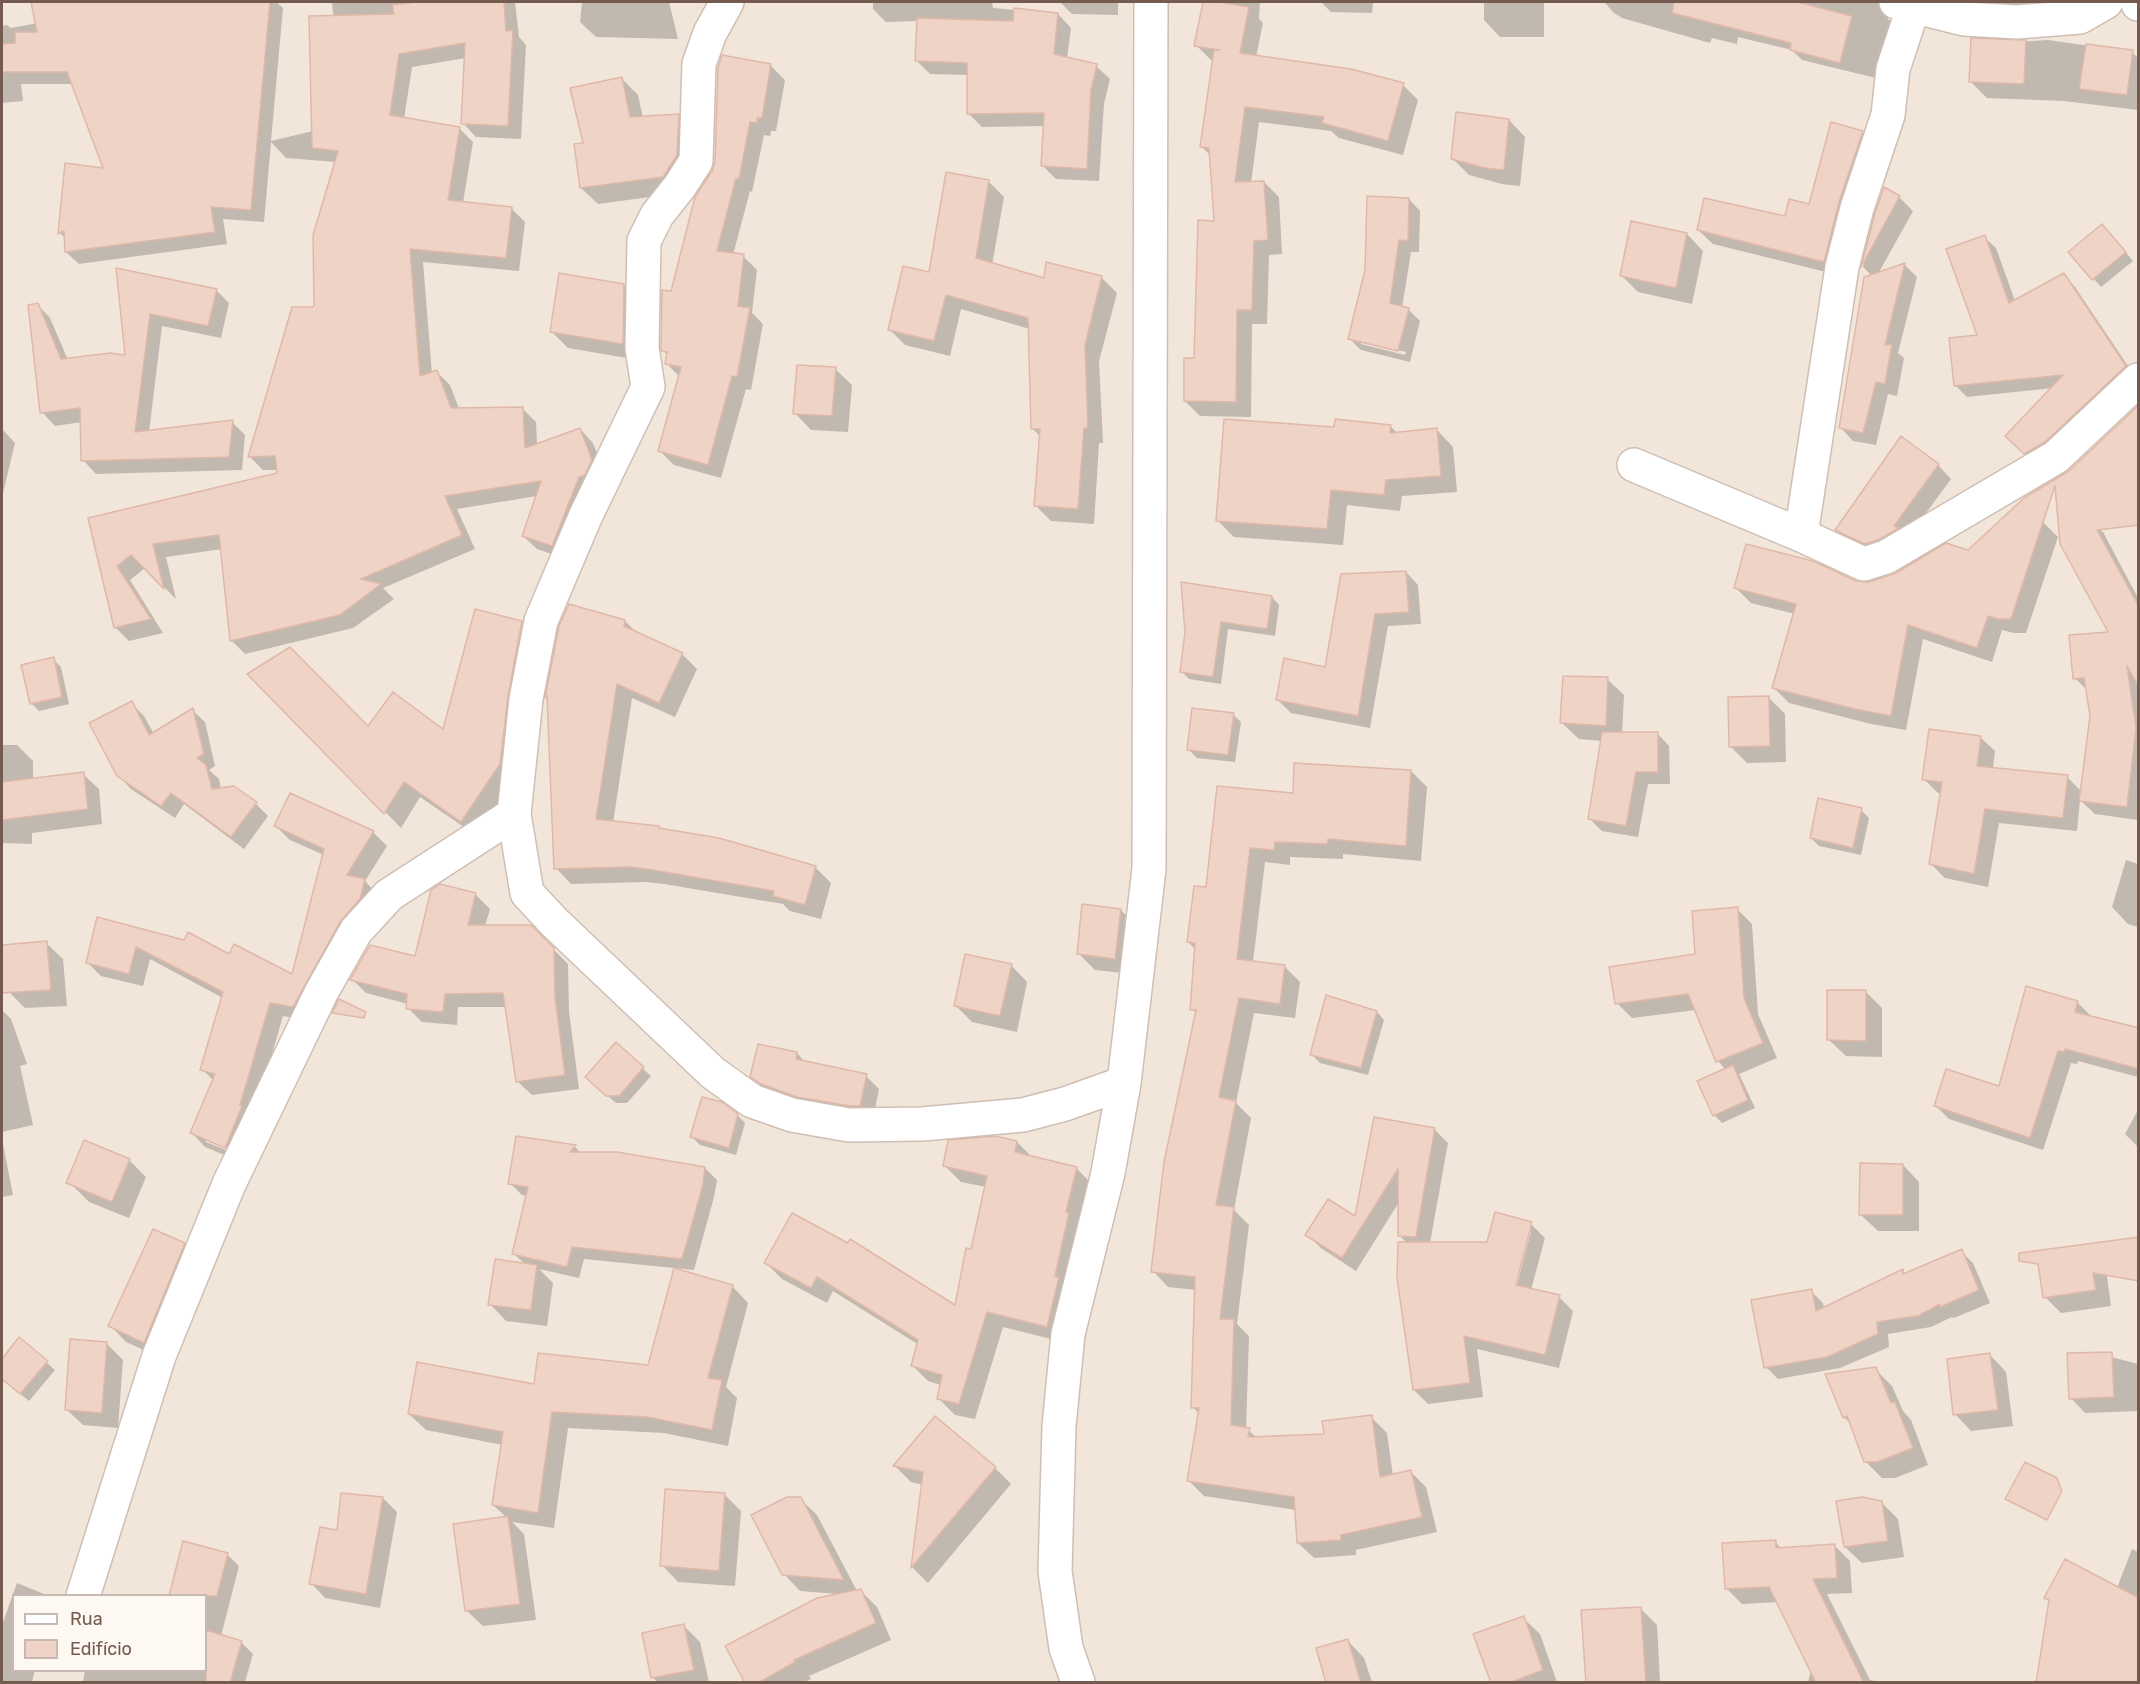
<!DOCTYPE html>
<meta charset="utf-8">
<style>
body{margin:0}
#map{position:relative;width:2140px;height:1684px;overflow:hidden;background:#fbf4ec;font-family:Rubik,sans-serif}
canvas{display:block}
.frame{position:absolute;inset:0;border:3px solid #755a50;pointer-events:none}
.legend{position:absolute;left:12px;top:1594px;width:195px;height:78px;box-sizing:border-box;background:#fef8f3;border:2px solid #c7b9b2;margin:0;padding:8px 10px;list-style:none;font-size:18px;color:#755a50}
.legend li{display:flex;align-items:center;gap:12px;height:30px}
.legend b{width:30px;border:2px solid #c7b9b2}
</style>
<div id="map">
<canvas width="2140" height="1684"></canvas>
<div class="frame"></div>
<ul class="legend">
<li><b style="height:8px;background:#fff"></b>Rua</li>
<li><b style="height:16px;background:#eed3c6"></b>Edifício</li>
</ul>
</div>
<script>
const ctx = document.querySelector('canvas').getContext('2d');
ctx.lineJoin = 'round';
function fillPath(path, color) {
  ctx.fillStyle = color;
  ctx.fill(path, 'evenodd');
}
function toPath(rows) {
  const path = new Path2D();
  for (const r of rows) {
    path.moveTo(r[0], r[1]);
    for (let i = 2; i < r.length; i += 2) path.lineTo(r[i], r[i + 1]);
  }
  return path;
}
function stroke(path, color, width, dash) {
  ctx.strokeStyle = color;
  ctx.lineWidth = width;
  ctx.lineCap = dash ? 'butt' : 'round';
  ctx.setLineDash(dash || []);
  ctx.stroke(path);
}
fillPath(toPath([
 [2,2,2138,2,2138,1682,2,1682],
 [14,1596,206,1596,206,1670,14,1670]
]), '#f2e6db');
fillPath(toPath([
 [153,2,242,2,242,5,252,2,276,2,283,8,271,141,313,131,342,102,332,2,515,2,519,37,526,45,521,139,476,137,463,123,466,58,412,67,404,119,460,129,473,142,463,203,512,209,525,222,519,271,423,262,432,374,437,372,450,385,459,409,523,409,536,422,537,445,580,429,593,443,605,474,566,559,537,549,523,536,537,496,457,509,475,549,383,588,394,599,353,628,245,654,232,641,222,549,166,557,176,599,145,568,130,580,163,633,129,641,115,627,90,519,279,475,278,470,263,470,250,457,314,309,336,162,286,158,271,142,264,222,223,219,227,244,79,264,66,252,66,239,60,233,105,170,73,84,21,84,23,101,2,103,2,26,7,25,11,28],
 [582,2,669,2,678,39,596,37,580,22],
 [873,2,992,2,993,8,1058,14,1071,28,1067,59,1096,66,1110,79,1104,104,1099,181,1056,179,1042,165,1045,126,982,127,969,114,968,75,930,74,917,61,918,21,886,22,873,9],
 [1060,2,1118,2,1118,15,1072,14],
 [1204,2,1260,2,1259,19,1263,23,1256,57,1403,85,1418,100,1403,155,1339,138,1331,131,1259,122,1251,183,1264,182,1279,197,1282,254,1269,255,1267,324,1252,324,1251,417,1200,416,1185,401,1195,360,1215,222,1211,156,1202,147,1214,61,1211,60,1196,45],
 [1321,2,1373,2,1372,13,1331,12],
 [1484,2,1544,2,1544,37,1500,37,1484,20],
 [1604,2,1891,2,1888,8,1888,19,1899,31,1884,80,1802,60,1792,50,1738,37,1737,44,1712,38,1710,43,1622,18,1614,13],
 [1975,2,2064,2,2006,14,1986,13],
 [2048,40,2132,52,2138,58,2138,110,2064,101,1987,98,1970,81,2016,42],
 [771,66,785,80,776,131,771,131,770,136,764,135,752,192,750,191,733,255,743,256,757,270,752,313,763,324,751,390,746,389,721,478,674,465,660,451,680,377,667,364,668,356,663,350,672,293,713,172],
 [621,78,638,95,643,118,678,116,695,132,680,193,598,204,581,188,585,144],
 [1509,120,1525,137,1520,186,1502,184,1469,175,1452,158],
 [1862,132,1877,146,1838,275,1713,244,1698,230,1786,218,1810,206],
 [988,181,1004,197,992,265,1046,280,1101,277,1117,293,1099,361,1103,443,1099,443,1094,524,1051,521,1035,505,1041,437,1033,429,1030,329,961,309,950,356,905,345,889,329,930,274],
 [1885,189,1899,197,1913,211,1878,274,1905,265,1917,277,1898,353,1904,358,1897,396,1888,394,1876,445,1853,441,1841,428,1872,276,1863,267],
 [1409,199,1420,211,1419,252,1411,252,1402,308,1408,309,1420,321,1410,362,1361,350,1350,339],
 [1361,341,1406,352,1405,355,1361,344],
 [2110,233,2133,261,2101,287,2070,252],
 [1687,234,1703,251,1692,304,1638,292,1622,276],
 [1984,237,1996,248,2015,301,2064,275,2075,287,2136,378,2037,465,2007,436,2053,388,1967,397,1955,385,1979,337],
 [118,270,216,290,229,303,221,338,162,326,149,432,232,422,245,435,242,470,96,474,83,460,82,422,55,426,42,412,37,304,50,318,68,360,127,357],
 [624,285,640,302,639,360,568,348,551,331],
 [835,369,852,385,848,432,811,430,795,413],
 [1390,426,1398,434,1437,430,1453,447,1457,492,1402,496,1400,511,1347,505,1343,545,1234,537,1218,521,1335,429],
 [2,429,15,443,3,493,2,493],
 [1938,465,1951,479,1907,539,1880,556,1850,543,1837,530],
 [2089,518,2103,532,2138,598,2138,820,2095,814,2080,800,2077,831,1999,823,1988,887,1945,878,1930,863,1941,794,1938,793,1924,779,1980,737,1995,751,1993,769,2067,777,2082,792,2092,716,2088,691,2075,678,2111,633],
 [2043,522,2058,537,2026,633,2014,633,2002,630,1992,662,1923,639,1906,730,1871,724,1789,703,1774,688,1795,614,1751,603,1736,588,1869,583,1969,552],
 [1406,572,1418,585,1421,624,1388,626,1370,728,1291,713,1278,700,1326,669],
 [1272,597,1279,605,1275,636,1228,629,1221,684,1189,679,1181,671,1187,632],
 [625,621,637,633,682,654,697,669,675,717,632,698,613,823,658,827,660,829,718,839,816,868,831,883,821,919,790,911,783,904,664,884,646,882,571,884,556,868,549,700,547,698,560,627],
 [521,622,537,638,515,780,477,836,420,797,401,828,249,674,368,729,444,731],
 [53,659,61,667,69,704,39,711,31,703],
 [1607,679,1624,695,1622,734,1657,733,1669,746,1670,784,1648,784,1638,837,1602,831,1589,818,1602,741,1579,739,1562,723],
 [1768,697,1785,714,1786,762,1747,763,1730,746],
 [131,703,144,716,154,734,192,710,205,722,215,766,209,770,219,779,221,789,256,804,268,816,244,849,184,804,175,818,131,789,118,775],
 [1233,715,1241,722,1235,762,1197,758,1189,750],
 [2,745,17,745,33,761,33,780,83,774,99,789,102,824,32,833,32,844,2,843],
 [1411,771,1427,787,1421,861,1343,854,1343,859,1290,857,1290,865,1265,862,1253,962,1284,966,1300,982,1295,1018,1254,1013,1236,1103,1251,1118,1234,1210,1249,1225,1237,1324,1249,1336,1246,1429,1258,1438,1325,1435,1371,1417,1387,1433,1393,1476,1411,1472,1426,1487,1437,1532,1356,1550,1356,1555,1314,1558,1298,1543,1296,1510,1204,1496,1188,1480,1199,1414,1193,1407,1196,1290,1168,1287,1153,1271,1197,1014,1192,1009,1196,950,1188,942,1207,889,1295,795],
 [1861,810,1869,818,1861,855,1819,846,1811,838],
 [276,826,373,832,387,846,365,881,378,895,307,1020,283,1016,253,1120,239,1161,205,1147,192,1133,214,1081,202,1069,223,998,150,959,143,986,101,976,87,962,98,919,293,976,324,855,290,840],
 [206,1139,232,1149,231,1152,206,1142],
 [2126,860,2138,864,2138,927,2128,924,2112,907],
 [475,894,490,909,485,926,530,926,568,964,569,1011,579,1089,532,1095,517,1081,507,1007,458,1007,457,1025,422,1022,408,1008,408,1004,366,993,352,979,416,958],
 [1737,909,1752,924,1758,1014,1777,1058,1739,1074,1755,1108,1722,1123,1714,1115,1726,1070,1718,1061,1696,1010,1632,1018,1617,1003,1697,955],
 [1121,910,1137,927,1132,974,1095,970,1078,953],
 [46,943,63,959,67,1006,25,1008,9,992],
 [1011,965,1027,982,1017,1032,972,1022,956,1006],
 [1866,992,1882,1008,1882,1057,1846,1056,1829,1040],
 [2077,1002,2090,1015,2090,1017,2138,1030,2138,1077,2078,1061,2077,1064,2071,1063,2043,1150,1949,1119,1936,1106,2000,1088],
 [2,1010,11,1019,27,1064,20,1066,33,1125,2,1132],
 [1377,1012,1384,1020,1368,1075,1320,1063,1312,1055],
 [616,1045,651,1076,627,1103,616,1103,595,1085],
 [797,1053,806,1063,866,1076,879,1089,873,1119,811,1109,765,1089,752,1076],
 [2138,1110,2138,1147,2125,1134],
 [737,1115,745,1123,736,1155,700,1145,692,1137],
 [1375,1119,1434,1129,1448,1143,1430,1243,1488,1244,1531,1224,1545,1238,1531,1290,1559,1297,1573,1311,1559,1368,1477,1349,1483,1397,1428,1404,1414,1390,1407,1243,1399,1235,1399,1202,1356,1271,1321,1248,1307,1234,1356,1219],
 [1528,1231,1531,1231,1515,1293,1512,1292],
 [517,1137,575,1147,582,1154,705,1168,717,1180,714,1197,694,1270,584,1259,579,1278,539,1269,553,1283,547,1326,506,1321,490,1304,525,1264,514,1254,527,1196,522,1195,510,1183],
 [2,1139,13,1195,2,1197],
 [1017,1142,1032,1157,1077,1169,1093,1185,1063,1342,1003,1327,975,1419,955,1415,939,1399,941,1385,928,1381,912,1365,919,1345,833,1291,827,1303,782,1279,766,1263,956,1307,973,1251,986,1187,961,1182,945,1166],
 [129,1160,146,1177,129,1218,89,1202,72,1185],
 [1903,1165,1919,1182,1919,1231,1878,1231,1861,1215],
 [184,1244,200,1261,161,1358,126,1342,110,1325],
 [1961,1251,1973,1263,1990,1303,1954,1318,1952,1317,1931,1327,1888,1334,1889,1347,1840,1368,1778,1379,1766,1367,1811,1291,1823,1303,1824,1309,1902,1271,1906,1274],
 [2105,1262,2111,1306,2061,1313,2045,1297],
 [732,1286,748,1303,726,1387,737,1398,728,1446,664,1433,568,1428,554,1528,512,1522,524,1534,536,1620,483,1626,466,1610,507,1518,493,1505,503,1445,426,1430,409,1414,536,1386,649,1367],
 [19,1339,55,1370,29,1401,2,1379,2,1361],
 [107,1344,123,1360,118,1428,83,1425,66,1409],
 [2100,1354,2138,1364,2138,1411,2085,1413,2071,1398],
 [1990,1355,2006,1372,2013,1426,1971,1431,1955,1414],
 [1875,1369,1892,1386,1903,1411,1911,1420,1928,1465,1895,1478,1882,1478,1865,1461,1851,1424,1844,1417],
 [895,1466,995,1468,1011,1484,928,1583,912,1567,923,1485,911,1482],
 [724,1494,741,1511,735,1586,678,1582,662,1565],
 [383,1498,397,1512,380,1608,325,1598,311,1583,339,1532],
 [800,1499,817,1515,857,1591,860,1590,877,1607,891,1640,809,1676,811,1679,804,1682,746,1682,837,1594,800,1591,784,1574],
 [1881,1502,1898,1519,1904,1557,1862,1563,1845,1547],
 [1775,1542,1782,1549,1835,1546,1850,1561,1852,1593,1827,1594,1870,1680,1880,1682,1808,1682,1811,1670,1778,1602,1742,1604,1726,1588],
 [2132,1549,2138,1552,2138,1682,2046,1598,2117,1588],
 [227,1554,239,1566,221,1636,241,1642,253,1654,245,1682,83,1682,85,1670,206,1670,206,1596],
 [17,1583,49,1596,14,1596,14,1670,35,1670,32,1682,2,1682,2,1625],
 [1640,1608,1657,1625,1660,1682,1587,1682],
 [1523,1618,1540,1634,1557,1682,1492,1682],
 [684,1626,700,1642,709,1682,658,1682,653,1678],
 [1348,1641,1364,1658,1372,1682,1328,1682]
]), '#0003');
const building = toPath([
 [31,2,270,2,251,210,211,207,215,232,65,252,64,231,58,234,65,163,103,168,67,72,2,72,2,44,15,43,15,32,37,32,31,2],
 [416,2,504,2,506,31,513,30,508,126,461,124,465,43,399,54,390,115,460,127,448,200,512,207,506,258,410,249,420,376,437,370,451,408,523,407,525,448,580,428,592,460,585,475,579,477,552,546,522,536,541,481,445,496,462,535,361,579,381,584,340,615,230,641,219,535,153,544,164,589,131,555,117,566,151,619,114,628,88,518,277,473,275,456,248,457,292,307,313,307,314,305,313,235,338,151,312,148,309,16,394,14,392,5,416,2],
 [1203,2,1219,2,1249,7,1240,53,1351,69,1404,83,1388,141,1322,123,1324,117,1245,107,1235,182,1264,181,1268,240,1254,241,1252,310,1237,310,1236,402,1184,401,1184,358,1194,358,1198,220,1214,221,1209,148,1200,147,1214,50,1220,50,1194,46,1203,2],
 [1674,2,1797,2,1852,16,1840,63,1790,50,1791,43,1672,13,1674,2],
 [1014,8,1058,13,1054,54,1097,64,1091,90,1087,169,1041,166,1044,113,967,114,967,63,915,61,917,18,1013,21,1014,8],
 [1971,38,2026,40,2024,84,1969,82,1971,38],
 [2086,44,2133,50,2127,95,2079,89,2086,44],
 [722,55,771,64,762,118,757,118,757,123,750,122,739,179,736,178,717,251,744,254,738,306,750,308,737,377,732,376,708,465,658,451,681,367,665,364,667,352,661,351,662,290,671,291,695,197,712,171,715,162,718,68,722,55],
 [622,77,630,117,679,114,677,155,663,177,580,188,574,144,583,143,570,88,622,77],
 [1456,112,1509,119,1504,170,1485,168,1451,159,1456,112],
 [1831,122,1863,131,1839,202,1824,262,1697,230,1704,198,1785,216,1789,199,1809,204,1831,122],
 [946,172,989,180,976,258,1044,278,1046,262,1102,276,1085,345,1088,428,1084,428,1078,509,1034,506,1040,429,1031,429,1028,318,946,295,934,341,888,330,903,266,929,272,946,172],
 [1884,187,1900,196,1861,267,1875,213,1884,187],
 [1367,196,1409,198,1408,241,1399,240,1390,303,1409,308,1398,351,1348,339,1365,270,1367,196],
 [1631,221,1687,233,1676,288,1620,276,1631,221],
 [2102,224,2126,252,2092,280,2068,252,2102,224],
 [1985,235,2009,303,2064,273,2126,366,2045,442,2024,454,2005,436,2063,375,1954,386,1949,338,1977,335,1946,249,1985,235],
 [1905,263,1885,345,1892,344,1885,384,1876,382,1863,433,1839,428,1864,277,1905,263],
 [116,268,217,289,208,326,150,314,135,432,233,420,229,457,81,461,80,408,40,413,28,305,38,303,61,359,110,353,125,355,116,268],
 [559,273,624,284,623,344,550,332,559,273],
 [797,365,836,367,832,416,793,414,797,365],
 [2139,405,2139,525,2097,530,2139,607,2139,687,2127,666,2136,728,2127,807,2079,801,2090,716,2084,678,2073,679,2069,635,2108,632,2060,544,2055,486,2011,619,1998,619,1988,616,1977,648,1908,625,1891,716,1855,709,1772,688,1796,604,1734,588,1746,544,1813,561,1856,581,1869,582,1896,573,1946,543,1968,550,2024,498,2069,471,2139,405],
 [1224,419,1334,427,1335,419,1391,425,1390,433,1437,428,1441,476,1386,480,1384,495,1331,490,1327,529,1216,521,1224,419],
 [1901,436,1939,464,1894,526,1899,528,1878,540,1865,544,1835,530,1901,436],
 [1406,571,1409,612,1375,614,1358,716,1276,700,1284,658,1325,667,1341,574,1406,571],
 [1181,582,1272,596,1267,629,1221,622,1213,677,1180,672,1185,632,1181,582],
 [569,604,625,620,624,626,683,653,659,703,617,684,596,819,659,826,659,828,719,838,816,866,805,905,773,896,774,891,647,869,630,867,554,869,547,696,545,698,559,626,569,604],
 [475,609,522,621,508,696,500,764,461,822,404,782,384,814,247,674,290,647,368,726,393,692,443,729,475,609],
 [54,657,62,697,30,704,21,665,54,657],
 [1563,676,1608,677,1606,726,1560,723,1563,676],
 [1769,696,1770,746,1729,747,1728,697,1769,696],
 [132,701,149,735,193,708,204,754,197,758,206,765,212,789,234,786,257,802,231,837,171,793,161,806,117,776,89,723,132,701],
 [1192,708,1234,713,1228,755,1187,750,1192,708],
 [1929,729,1981,736,1977,766,2068,775,2063,818,1985,809,1974,874,1929,864,1942,782,1922,780,1929,729],
 [1602,732,1658,732,1658,772,1636,772,1626,826,1588,819,1602,732],
 [1294,763,1411,770,1406,846,1328,839,1328,844,1275,842,1274,850,1250,848,1237,959,1285,965,1280,1004,1239,998,1219,1097,1236,1101,1216,1205,1234,1207,1220,1319,1234,1319,1231,1425,1250,1428,1248,1437,1324,1434,1322,1421,1372,1415,1380,1477,1411,1470,1422,1517,1341,1535,1341,1540,1297,1543,1294,1497,1187,1481,1199,1408,1191,1408,1195,1277,1151,1272,1164,1162,1196,1010,1190,1010,1195,943,1187,942,1194,886,1206,887,1217,786,1293,793,1294,763],
 [84,772,88,809,2,820,2,782,84,772],
 [290,793,374,831,347,875,365,879,360,899,340,922,293,1007,270,1003,240,1105,242,1106,225,1148,190,1133,215,1074,200,1070,223,992,136,947,129,974,86,963,97,917,184,940,188,932,229,954,234,944,292,974,324,849,274,826,290,793],
 [1818,798,1862,808,1853,848,1810,838,1818,798],
 [440,884,476,893,468,925,531,925,554,948,555,996,565,1075,516,1082,503,993,445,994,443,1012,406,1009,407,994,350,980,370,945,415,956,431,890,440,884],
 [1082,904,1121,909,1115,959,1077,954,1082,904],
 [1738,907,1744,998,1763,1043,1716,1062,1688,994,1615,1004,1609,967,1695,954,1692,911,1738,907],
 [47,941,51,990,2,993,2,945,47,941],
 [965,954,1012,964,1000,1016,954,1006,965,954],
 [2026,986,2078,1001,2075,1012,2139,1028,2139,1069,2065,1049,2064,1052,2058,1051,2030,1138,1934,1106,1946,1069,1999,1086,2026,986],
 [1827,990,1866,990,1866,1041,1827,1040,1827,990],
 [1326,995,1377,1011,1361,1068,1310,1055,1326,995],
 [339,999,366,1012,364,1018,332,1013,339,999],
 [616,1042,644,1067,619,1096,606,1096,585,1077,616,1042],
 [758,1044,797,1052,796,1059,867,1074,860,1106,850,1106,797,1097,761,1084,750,1077,758,1044],
 [1733,1065,1748,1100,1713,1116,1697,1081,1733,1065],
 [702,1097,722,1102,738,1114,729,1148,690,1137,702,1097],
 [1374,1117,1435,1128,1416,1237,1398,1236,1398,1169,1342,1258,1305,1235,1328,1199,1355,1216,1374,1117],
 [516,1136,576,1145,570,1152,617,1152,705,1167,703,1185,682,1259,572,1247,567,1267,512,1254,528,1187,508,1184,516,1136],
 [995,1136,1017,1141,1015,1152,1077,1167,1066,1212,1069,1213,1055,1276,1059,1277,1047,1327,987,1312,959,1404,937,1399,942,1375,911,1366,918,1340,817,1277,811,1288,764,1263,792,1213,848,1243,850,1239,955,1305,966,1248,971,1249,987,1176,943,1166,948,1140,995,1136],
 [84,1140,130,1159,112,1202,66,1183,84,1140],
 [1860,1163,1903,1164,1903,1215,1859,1215,1860,1163],
 [1495,1212,1532,1222,1516,1285,1560,1295,1545,1355,1464,1336,1470,1383,1413,1390,1397,1278,1398,1242,1487,1242,1495,1212],
 [153,1229,185,1243,144,1343,108,1326,153,1229],
 [2139,1237,2139,1281,2093,1273,2096,1290,2043,1298,2038,1264,2019,1261,2019,1253,2139,1237],
 [1962,1249,1979,1290,1940,1307,1940,1304,1918,1316,1877,1322,1878,1334,1827,1357,1764,1368,1751,1300,1812,1289,1816,1311,1903,1269,1903,1274,1962,1249],
 [495,1259,537,1265,531,1310,488,1305,495,1259],
 [674,1268,733,1285,708,1378,722,1380,712,1430,647,1417,552,1412,538,1513,492,1505,503,1432,408,1414,417,1362,534,1384,538,1353,648,1365,674,1268],
 [19,1337,48,1361,20,1394,2,1379,2,1359,19,1337],
 [70,1339,107,1342,102,1413,65,1410,70,1339],
 [2112,1352,2114,1397,2069,1399,2067,1353,2112,1352],
 [1990,1353,1998,1410,1953,1415,1947,1359,1990,1353],
 [1876,1367,1891,1403,1895,1402,1913,1448,1877,1462,1864,1462,1847,1416,1843,1418,1825,1374,1876,1367],
 [935,1416,996,1467,911,1568,923,1472,893,1466,935,1416],
 [2025,1462,2057,1478,2062,1491,2047,1520,2005,1499,2025,1462],
 [665,1489,725,1493,719,1571,660,1566,665,1489],
 [341,1493,383,1497,366,1594,309,1584,320,1527,337,1530,341,1493],
 [787,1497,801,1497,844,1580,782,1575,751,1515,787,1497],
 [1862,1497,1882,1501,1888,1541,1844,1547,1836,1501,1862,1497],
 [508,1516,520,1604,465,1611,453,1524,508,1516],
 [1776,1540,1776,1548,1835,1544,1837,1578,1813,1579,1864,1683,1816,1683,1769,1587,1725,1589,1722,1543,1776,1540],
 [183,1541,228,1553,217,1596,169,1596,183,1541],
 [2065,1559,2139,1598,2139,1683,2036,1683,2049,1600,2044,1598,2065,1559],
 [861,1589,876,1623,794,1660,795,1662,758,1683,745,1683,725,1646,817,1598,861,1589],
 [1641,1607,1646,1683,1586,1683,1581,1610,1641,1607],
 [1524,1616,1543,1670,1509,1683,1491,1683,1473,1634,1524,1616],
 [684,1624,694,1670,651,1678,642,1633,684,1624],
 [206,1630,242,1641,230,1683,206,1683,206,1630],
 [1348,1639,1361,1683,1326,1683,1316,1648,1348,1639]
]);
fillPath(building, '#eed3c6');
stroke(building, '#e0b8a8', 1.5);
const street = toPath([
 [727,2,710,33,699,64,696,161,680,186,657,215,644,241,642,348,648,387,586,515,541,621,526,699,514,814,527,893,554,922,713,1073,752,1101,792,1115,849,1125,922,1124,1023,1115,1065,1104,1124,1083],
 [1896,2,1964,19,2017,22,2080,17,2106,2],
 [2138,2,2138,4],
 [1634,465,1801,535,1864,564,1886,557,2056,457,2138,380],
 [1801,535,1842,267,1857,208,1888,115,1893,69,1915,2],
 [83,1596,159,1356,229,1184,321,993,356,931,389,895,514,814],
 [1078,1682,1066,1648,1055,1571,1059,1426,1068,1334,1108,1173,1124,1083,1149,869,1151,2]
]);
stroke(street, '#cfbeb4', 36);
stroke(street, '#fff', 33);
</script>
